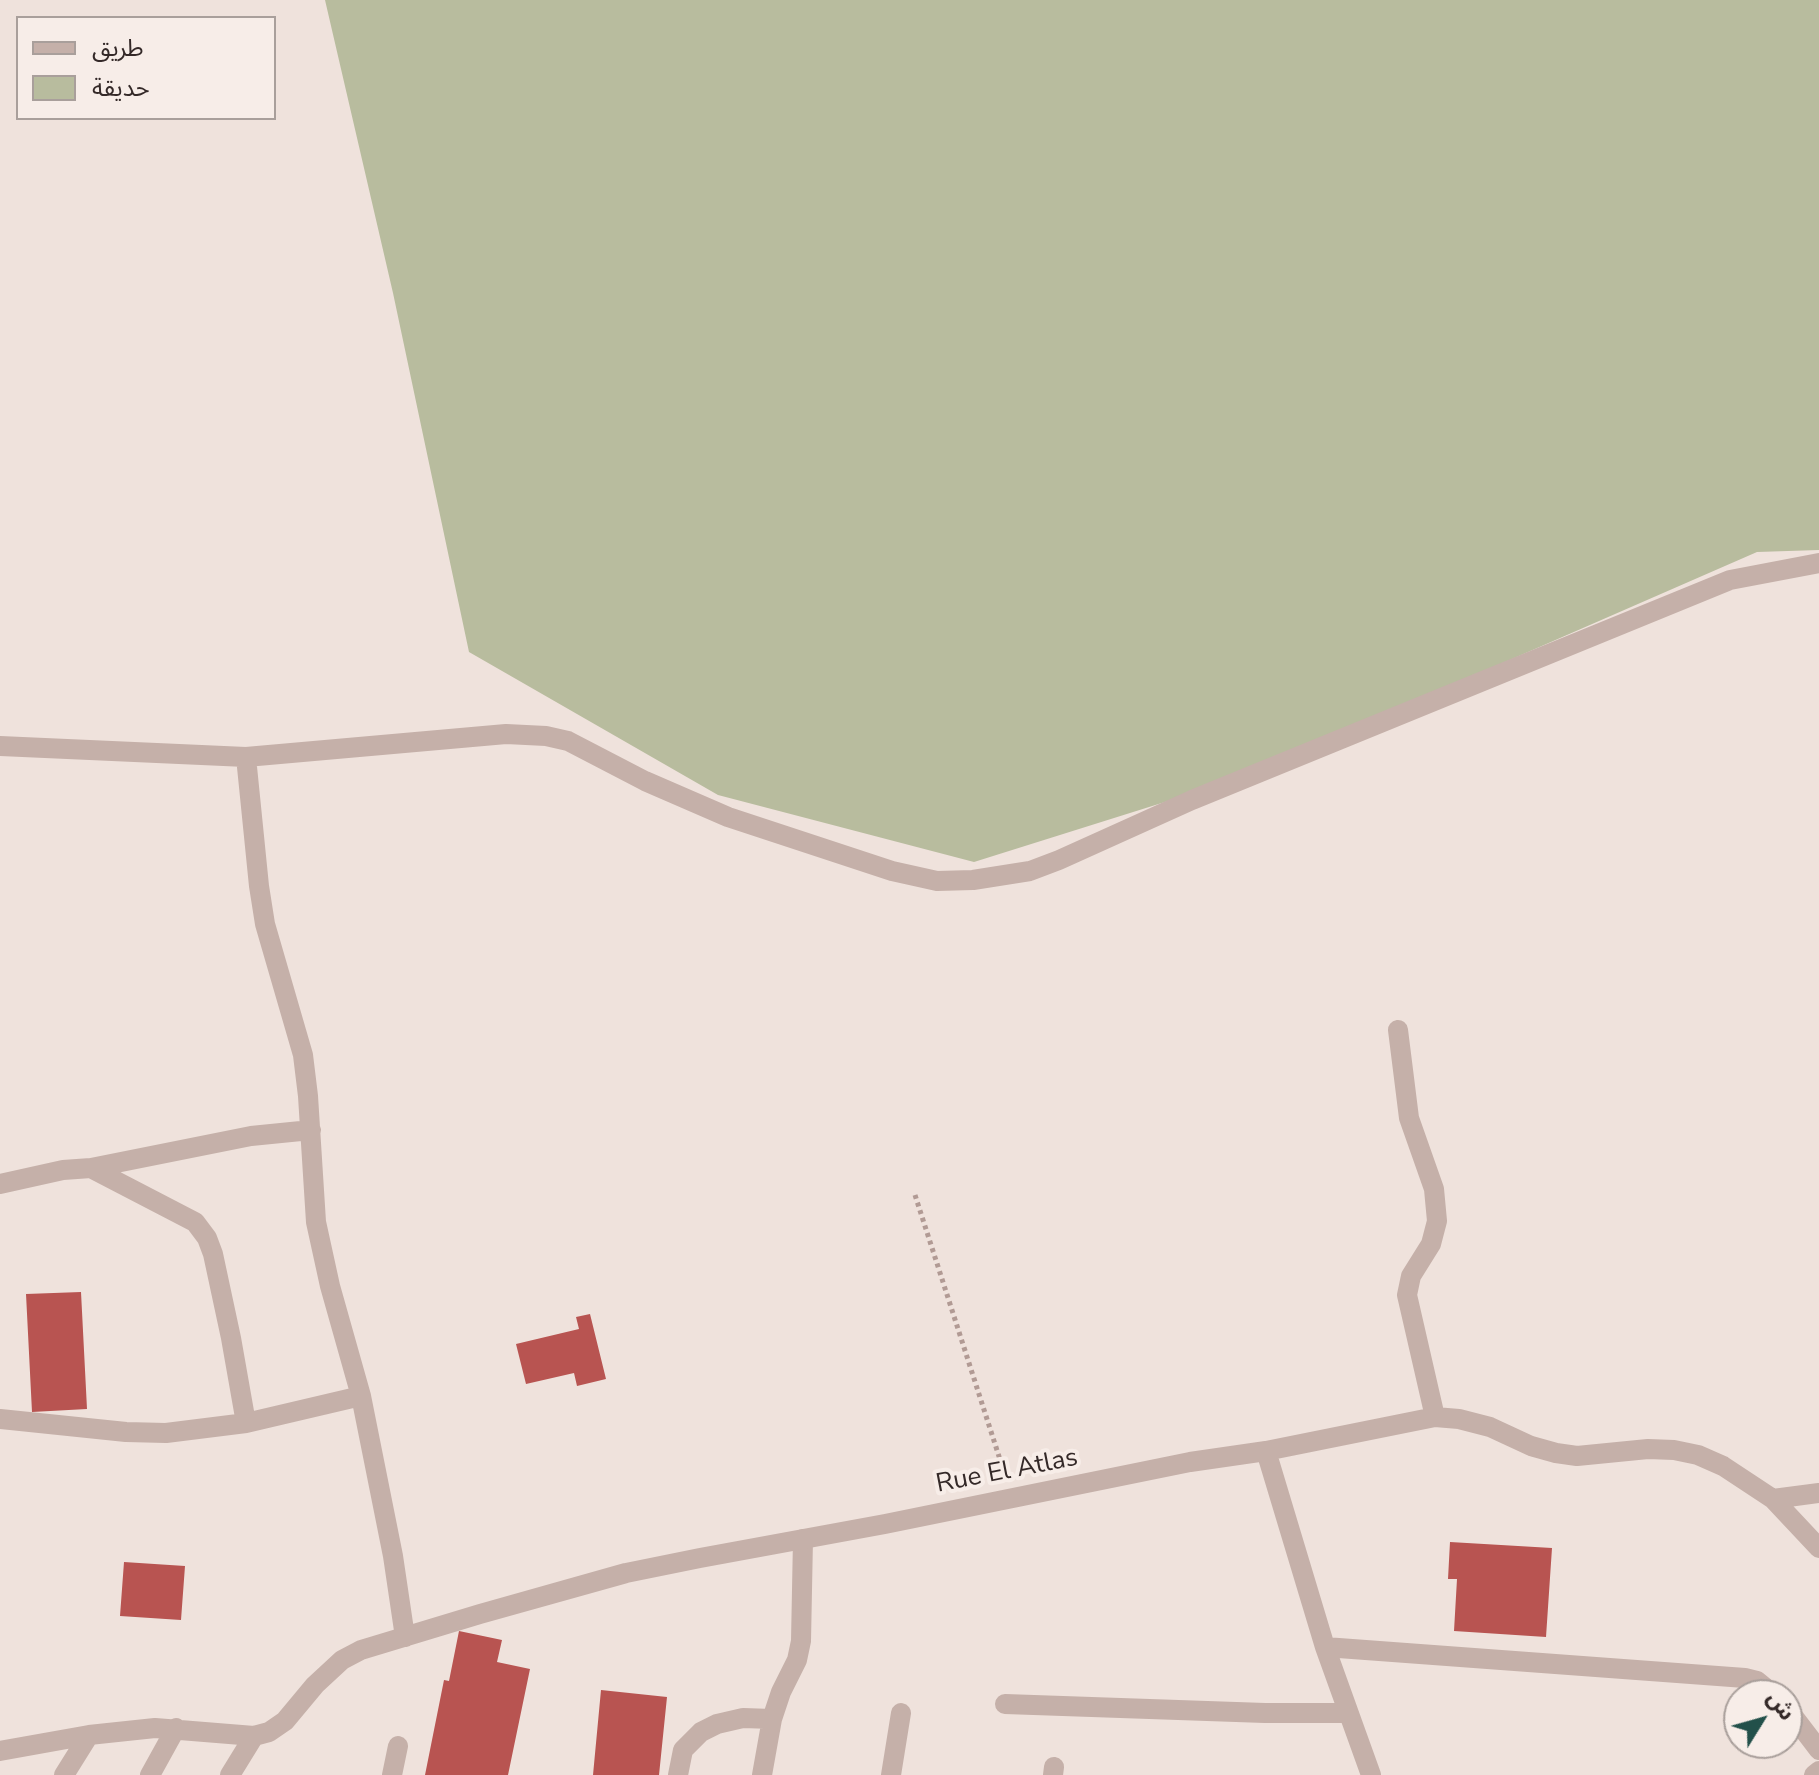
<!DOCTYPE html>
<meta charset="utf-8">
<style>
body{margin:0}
#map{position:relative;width:1819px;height:1775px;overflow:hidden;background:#efe2dc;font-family:"Nunito Sans","Noto Sans Arabic",sans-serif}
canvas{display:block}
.legend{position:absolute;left:16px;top:16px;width:260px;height:104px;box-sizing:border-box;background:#f7ede8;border:2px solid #a99f9b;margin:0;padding:10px 14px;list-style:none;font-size:24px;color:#342928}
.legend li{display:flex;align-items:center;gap:16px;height:40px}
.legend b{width:40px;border:2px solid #a99f9b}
.north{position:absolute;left:1723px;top:1679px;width:80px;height:80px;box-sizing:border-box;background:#f7ede8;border:2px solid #a99f9b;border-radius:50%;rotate:53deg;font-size:22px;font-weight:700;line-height:32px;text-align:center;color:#342928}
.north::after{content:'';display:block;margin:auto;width:28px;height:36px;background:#22504a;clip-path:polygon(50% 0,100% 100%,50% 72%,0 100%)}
</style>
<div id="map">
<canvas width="1819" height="1775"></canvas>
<ul class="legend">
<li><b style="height:10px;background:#c5b0a9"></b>طريق</li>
<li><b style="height:22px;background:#b8bc9e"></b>حديقة</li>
</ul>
<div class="north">ش</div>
</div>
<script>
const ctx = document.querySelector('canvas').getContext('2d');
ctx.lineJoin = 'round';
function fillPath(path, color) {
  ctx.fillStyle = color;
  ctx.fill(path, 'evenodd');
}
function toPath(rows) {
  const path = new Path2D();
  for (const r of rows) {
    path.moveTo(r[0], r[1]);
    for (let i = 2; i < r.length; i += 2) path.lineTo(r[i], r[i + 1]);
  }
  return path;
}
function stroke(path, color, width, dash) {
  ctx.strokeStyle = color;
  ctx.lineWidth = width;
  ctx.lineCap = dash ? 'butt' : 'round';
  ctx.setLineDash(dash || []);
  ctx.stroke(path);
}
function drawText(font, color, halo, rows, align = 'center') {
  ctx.font = font + ' "Nunito Sans",sans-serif';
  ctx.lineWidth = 8;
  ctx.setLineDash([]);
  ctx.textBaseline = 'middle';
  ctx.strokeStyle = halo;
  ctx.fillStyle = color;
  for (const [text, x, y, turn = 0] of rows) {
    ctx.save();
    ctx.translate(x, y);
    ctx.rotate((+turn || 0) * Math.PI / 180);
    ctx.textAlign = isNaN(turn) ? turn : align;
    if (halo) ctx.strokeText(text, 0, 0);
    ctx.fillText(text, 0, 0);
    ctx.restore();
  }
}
fillPath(toPath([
 [325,0,1819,0,1819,550,1757,552,1235,780,974,862,718,795,469,652,393,293]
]), '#b8bc9e');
fillPath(toPath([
 [81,1292,87,1409,32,1412,26,1294],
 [590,1314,606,1379,577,1386,574,1373,526,1384,516,1344,579,1329,576,1317],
 [1450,1542,1552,1548,1546,1637,1454,1631,1457,1579,1448,1579],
 [124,1562,185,1566,181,1620,120,1616],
 [459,1631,502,1640,497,1662,530,1669,508,1775,425,1775,444,1680,449,1681],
 [601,1690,667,1697,659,1775,593,1775]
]), '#b85451');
stroke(toPath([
 [915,1195,1004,1472]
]), '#b19a94', 5, [4, 4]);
stroke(toPath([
 [392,1775,398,1746],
 [678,1775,683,1750,701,1732,717,1724,743,1718,772,1719],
 [762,1775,772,1719,781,1692,797,1660,801,1641,803,1539],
 [1053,1775,1054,1767]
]), '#c5b0a9', 20);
stroke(toPath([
 [0,746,246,757,506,734,546,736,568,741,645,781,728,817,892,871,937,881,973,880,1030,871,1059,860,1192,800,1730,580,1819,563],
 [246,757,259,886,265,924,303,1055,308,1096,316,1222,330,1286,361,1396,393,1556,405,1637],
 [1398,1030,1409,1118,1434,1189,1437,1221,1431,1244,1411,1276,1407,1295,1435,1417],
 [91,1168,251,1136,311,1130],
 [0,1184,63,1170,91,1168,195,1222,207,1238,213,1254,231,1338,246,1423],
 [0,1419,126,1432,166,1433,246,1423,361,1396],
 [1266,1451,1325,1647,1371,1775],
 [1773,1499,1819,1493],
 [1325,1647,1745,1678,1757,1681,1774,1695],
 [1005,1704,1265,1713,1347,1713],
 [1787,1708,1819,1750],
 [0,1751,89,1735,155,1728,254,1736],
 [64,1775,89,1735],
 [150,1775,176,1728],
 [230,1775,254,1736,269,1732,285,1721,315,1685,342,1660,361,1650,480,1614,626,1573,700,1558,885,1524,1190,1462,1266,1451,1435,1417,1459,1419,1490,1427,1531,1446,1556,1453,1577,1456,1648,1449,1674,1450,1698,1455,1723,1466,1773,1499,1819,1548],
 [891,1775,901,1713],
 [1814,1775,1819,1771]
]), '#c5b0a9', 20);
drawText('26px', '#342928', '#f7ede8', [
 ["Rue El Atlas",1007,1472,-11]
]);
</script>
